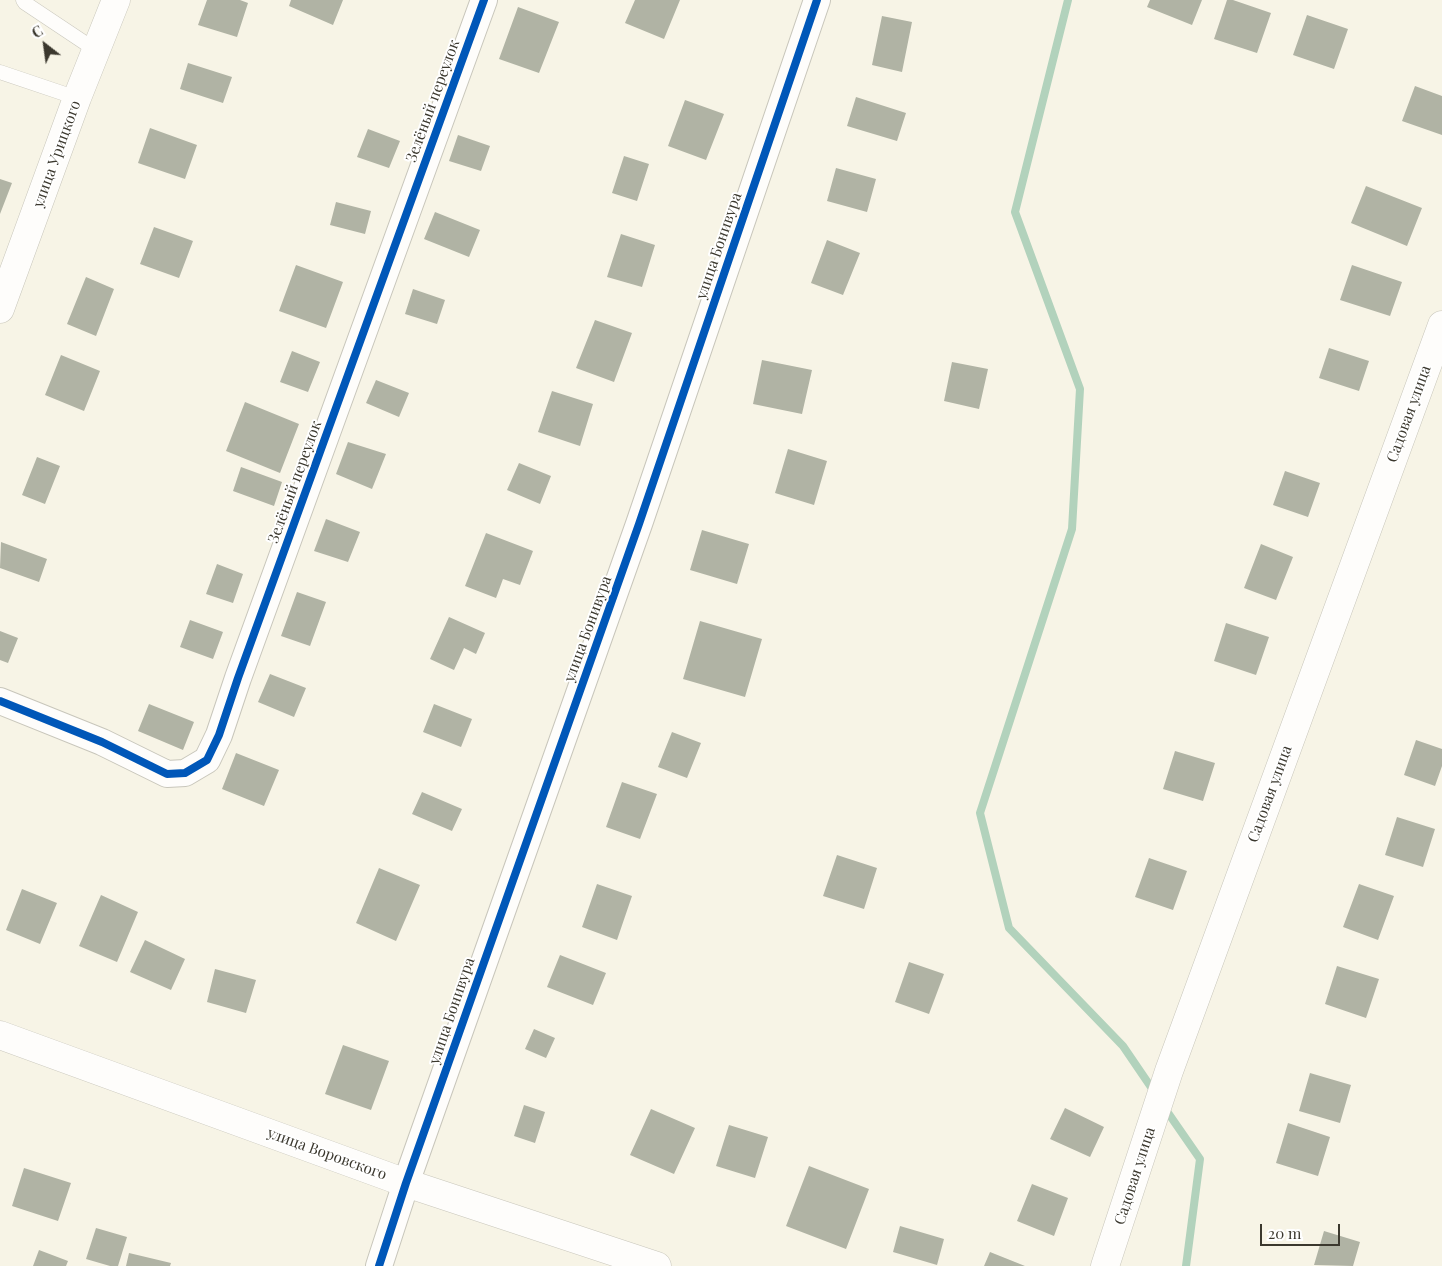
<!DOCTYPE html>
<meta charset="utf-8">
<style>
body{margin:0}
#map{position:relative;width:1442px;height:1266px;overflow:hidden;background:#f7f4e6;font-family:"Playfair Display",serif}
canvas{display:block}
.north{position:absolute;left:20px;top:20px;width:50px;height:50px;-webkit-text-stroke:4px #fff;paint-order:stroke;rotate:330deg;font-size:14px;font-weight:700;line-height:20px;text-align:center;color:#3b382e}
.north::after{content:'';display:block;margin:auto;width:18px;height:22px;background:#3b382e;clip-path:polygon(50% 0,100% 100%,50% 72%,0 100%)}
.scale{position:absolute;left:1260px;top:1224px;width:80px;height:22px;box-sizing:border-box;border:2px solid #3b382e;border-top:0;padding-left:6px;font-size:15px;line-height:18px;white-space:nowrap;color:#3b382e;-webkit-text-stroke:4px #fff;paint-order:stroke}
</style>
<div id="map">
<canvas width="1442" height="1266"></canvas>
<div class="north">С</div>
<div class="scale">20 m</div>
</div>
<script>
const ctx = document.querySelector('canvas').getContext('2d');
ctx.lineJoin = 'round';
function toPath(rows) {
  const path = new Path2D();
  for (const r of rows) {
    path.moveTo(r[0], r[1]);
    for (let i = 2; i < r.length; i += 2) path.lineTo(r[i], r[i + 1]);
  }
  return path;
}
function stroke(path, color, width, dash) {
  ctx.strokeStyle = color;
  ctx.lineWidth = width;
  ctx.lineCap = dash ? 'butt' : 'round';
  ctx.setLineDash(dash || []);
  ctx.stroke(path);
}
function fillPath(path, color) {
  ctx.fillStyle = color;
  ctx.fill(path, 'evenodd');
}
function drawText(font, color, halo, rows, align = 'center') {
  ctx.font = font + ' "Playfair Display",serif';
  ctx.lineWidth = 4;
  ctx.setLineDash([]);
  ctx.textBaseline = 'middle';
  ctx.strokeStyle = halo;
  ctx.fillStyle = color;
  for (const [text, x, y, turn = 0] of rows) {
    ctx.save();
    ctx.translate(x, y);
    ctx.rotate((+turn || 0) * Math.PI / 180);
    ctx.textAlign = isNaN(turn) ? turn : align;
    if (halo) ctx.strokeText(text, 0, 0);
    ctx.fillText(text, 0, 0);
    ctx.restore();
  }
}
stroke(toPath([
 [1068,0,1015,212,1080,389,1072,529,980,813,1009,928,1123,1046,1155,1093],
 [1164,1107,1200,1159,1186,1266]
]), '#b2d2bc', 8);
fillPath(toPath([
 [207,0,240,0,248,3,237,37,198,25],
 [291,0,343,0,333,25,289,6],
 [635,0,680,0,664,39,625,23],
 [1150,0,1202,0,1192,25,1147,7],
 [1227,0,1233,0,1271,13,1257,53,1214,39],
 [518,7,559,22,539,73,499,59],
 [1307,15,1348,29,1334,69,1293,55],
 [882,16,912,22,902,72,872,65],
 [188,63,232,77,223,103,180,89],
 [1415,86,1442,96,1442,135,1402,121],
 [856,97,906,113,897,141,847,126],
 [685,100,724,114,706,160,668,146],
 [150,128,197,145,185,179,138,163],
 [368,129,400,141,389,168,357,157],
 [458,135,490,146,481,171,449,161],
 [624,156,649,164,637,201,612,193],
 [836,168,876,179,867,212,827,201],
 [0,179,12,183,0,214],
 [1366,186,1422,208,1407,246,1351,223],
 [336,202,371,211,365,234,330,225],
 [435,212,480,230,469,257,424,239],
 [154,227,193,241,179,278,140,264],
 [621,234,655,245,642,287,607,277],
 [827,240,860,253,843,295,811,283],
 [296,265,343,282,326,328,279,311],
 [1352,265,1402,282,1390,316,1340,300],
 [86,277,114,289,96,336,67,324],
 [413,289,445,300,437,324,405,314],
 [595,320,632,333,614,382,576,368],
 [1329,348,1369,361,1359,391,1319,378],
 [292,351,320,362,308,392,280,382],
 [61,355,100,371,84,411,45,395],
 [762,360,812,370,802,414,753,404],
 [952,362,988,369,979,409,944,401],
 [376,380,409,393,399,417,366,403],
 [552,391,593,404,580,446,538,432],
 [245,402,299,424,280,473,226,451],
 [348,442,386,454,372,489,336,474],
 [788,449,827,461,814,505,775,493],
 [37,457,60,466,45,504,22,495],
 [519,463,551,476,540,504,507,490],
 [241,467,282,482,274,506,233,491],
 [1285,471,1320,483,1308,517,1273,505],
 [326,519,360,532,348,562,314,551],
 [702,530,749,544,737,584,690,570],
 [486,533,533,551,520,585,503,579,496,598,465,586],
 [1,542,47,559,39,582,0,568],
 [1261,544,1293,557,1276,600,1244,588],
 [217,564,243,574,233,603,206,594],
 [297,592,326,602,310,646,281,636],
 [449,617,485,633,476,654,464,648,454,670,430,659],
 [190,620,223,632,213,659,180,647],
 [700,621,762,639,745,697,683,679],
 [1226,623,1269,637,1256,675,1214,661],
 [0,631,18,638,8,663,0,660],
 [270,674,306,688,294,717,258,702],
 [149,704,194,722,183,750,138,731],
 [434,704,472,719,461,747,423,732],
 [672,732,701,743,687,778,658,767],
 [1416,740,1442,749,1442,766,1435,786,1404,775],
 [1175,751,1215,763,1203,801,1163,789],
 [236,753,279,770,264,806,222,789],
 [622,782,657,794,640,839,606,827],
 [422,792,462,809,452,831,412,814],
 [1397,817,1435,829,1423,867,1385,855],
 [837,855,877,868,864,909,823,896],
 [1149,858,1187,871,1173,910,1135,897],
 [379,868,420,885,396,941,356,923],
 [597,884,632,896,617,940,582,927],
 [1359,884,1394,896,1378,940,1343,927],
 [22,889,57,903,40,944,6,930],
 [101,895,138,912,117,962,79,946],
 [145,940,185,959,171,990,130,972],
 [560,955,606,973,593,1005,547,987],
 [909,962,944,974,929,1014,895,1002],
 [1337,966,1379,979,1366,1018,1325,1004],
 [215,969,256,980,246,1013,207,1002],
 [534,1029,555,1038,546,1058,525,1049],
 [343,1045,389,1061,371,1110,325,1094],
 [1310,1073,1351,1085,1340,1123,1299,1111],
 [524,1105,545,1112,535,1143,514,1136],
 [1065,1108,1104,1127,1090,1157,1050,1139],
 [651,1109,695,1128,674,1174,630,1155],
 [1288,1123,1330,1137,1318,1176,1276,1163],
 [729,1125,768,1137,755,1178,716,1166],
 [809,1166,869,1189,846,1249,786,1226],
 [24,1168,71,1183,58,1221,12,1206],
 [1032,1184,1068,1198,1054,1236,1017,1221],
 [900,1226,944,1239,937,1265,893,1252],
 [96,1228,127,1237,118,1266,110,1266,86,1259],
 [1324,1231,1360,1242,1353,1266,1314,1265],
 [39,1250,68,1261,66,1266,33,1266],
 [990,1252,1025,1266,984,1266],
 [129,1253,171,1263,170,1266,126,1266]
]), '#b0b3a4');
const service = toPath([
 [23,0,25,3,97,51],
 [0,72,77,98]
]);
const minor = toPath([
 [0,701,102,742,167,774,185,773,207,760,219,735,238,678,484,0],
 [379,1266,406,1183,639,524,817,0]
]);
const tertiary = toPath([
 [1105,1266,1169,1071,1442,325]
]);
const secondary = toPath([
 [0,309,77,98,116,0],
 [0,1035,406,1183,657,1266]
]);
stroke(service, '#c8c6bb', 15);
stroke(minor, '#c8c6bb', 28);
stroke(tertiary, '#c8c6bb', 29);
stroke(secondary, '#c8c6bb', 29);
stroke(service, '#fefdfb', 14);
stroke(minor, '#fefdfb', 26);
stroke(tertiary, '#fefdfb', 28);
stroke(secondary, '#fefdfb', 28);
stroke(toPath([
 [0,701,102,742,167,774,185,773,207,760,219,735,238,678,484,0],
 [379,1266,406,1183,639,524,817,0]
]), '#0057b8', 8);
drawText('15px', '#3b382e', '#fff', [
 ["Зелёный переулок",433,101,-70],
 ["улица Урицкого",57,154,-70],
 ["улица Бонивура",719,246,-71],
 ["Садовая улица",1409,414,-70],
 ["Зелёный переулок",295,482,-70],
 ["улица Бонивура",588,629,-70],
 ["Садовая улица",1270,794,-70],
 ["улица Бонивура",452,1011,-71],
 ["улица Воровского",327,1154,20],
 ["Садовая улица",1135,1176,-72]
]);
</script>
